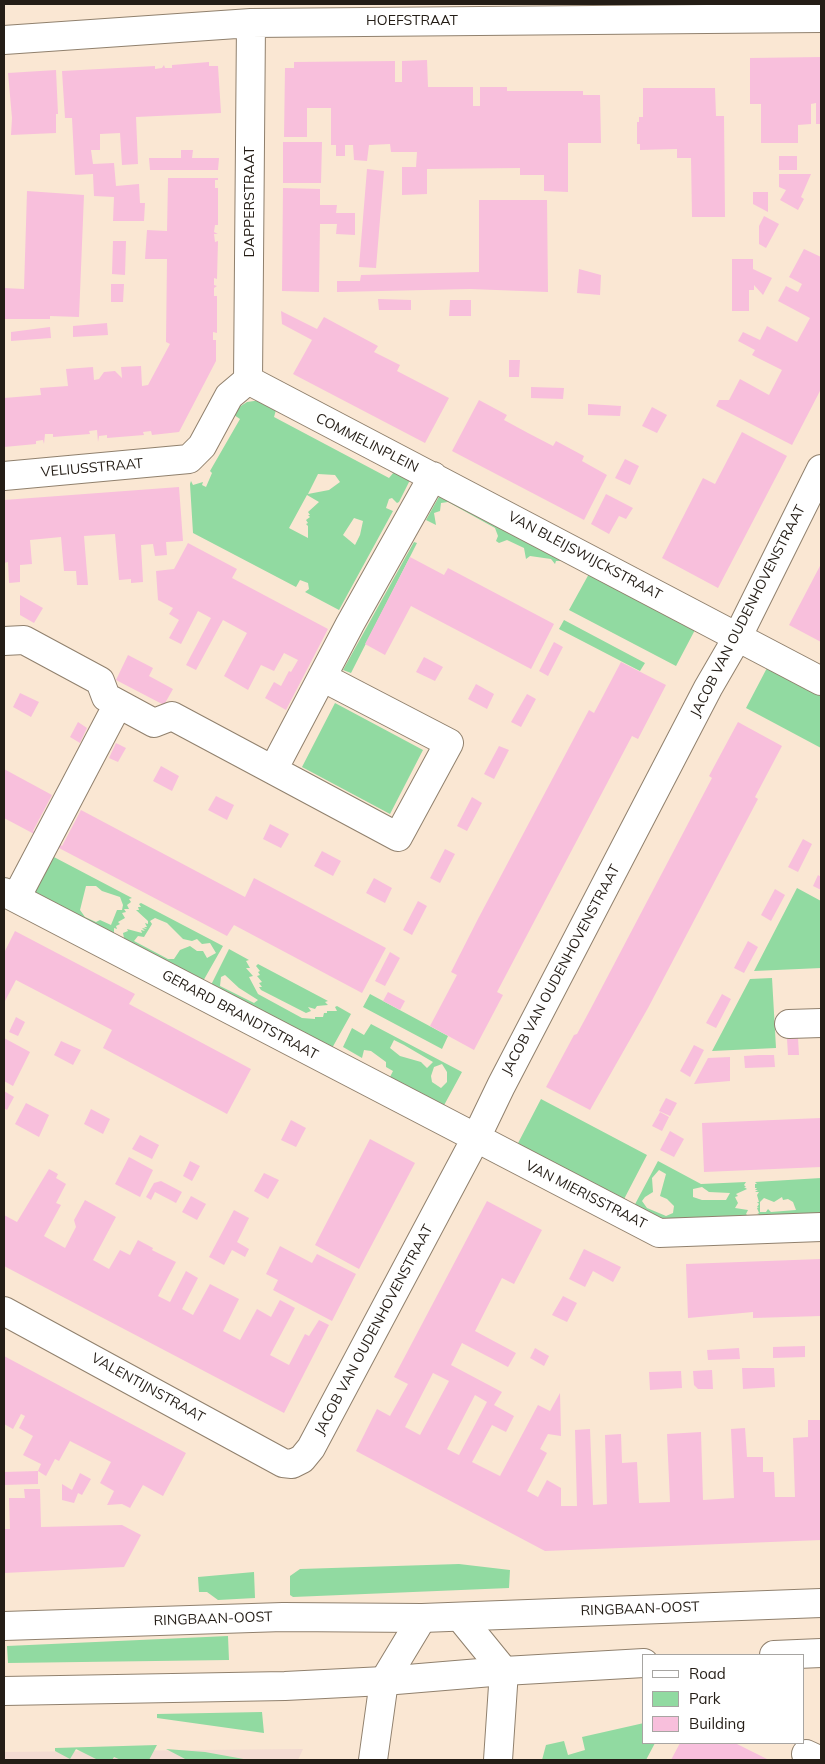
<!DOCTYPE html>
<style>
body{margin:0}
#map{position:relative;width:825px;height:1764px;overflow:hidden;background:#fae7d3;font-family:Mulish,sans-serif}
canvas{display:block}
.frame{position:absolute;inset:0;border:5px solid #241d16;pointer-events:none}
.legend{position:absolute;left:642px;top:1654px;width:162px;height:90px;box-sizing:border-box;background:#fff;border:1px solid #a7a5a2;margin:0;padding:6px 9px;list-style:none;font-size:15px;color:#241d16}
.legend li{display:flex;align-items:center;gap:10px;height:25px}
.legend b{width:25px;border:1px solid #a7a5a2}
</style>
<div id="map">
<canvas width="825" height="1764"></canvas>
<div class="frame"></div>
<ul class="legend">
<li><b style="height:6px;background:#fff"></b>Road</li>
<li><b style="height:14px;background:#91daa1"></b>Park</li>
<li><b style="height:14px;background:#f8bfdc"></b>Building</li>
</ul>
</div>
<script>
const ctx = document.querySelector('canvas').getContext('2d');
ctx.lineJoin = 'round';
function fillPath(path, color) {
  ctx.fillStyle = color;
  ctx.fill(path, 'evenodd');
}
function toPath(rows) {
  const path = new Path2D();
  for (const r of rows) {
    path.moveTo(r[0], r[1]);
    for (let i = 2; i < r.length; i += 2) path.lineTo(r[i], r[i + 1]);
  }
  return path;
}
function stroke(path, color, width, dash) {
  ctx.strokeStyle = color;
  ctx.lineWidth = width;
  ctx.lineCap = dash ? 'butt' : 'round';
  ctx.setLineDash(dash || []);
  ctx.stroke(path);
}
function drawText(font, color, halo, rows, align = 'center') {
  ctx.font = font + ' Mulish,sans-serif';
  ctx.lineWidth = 4;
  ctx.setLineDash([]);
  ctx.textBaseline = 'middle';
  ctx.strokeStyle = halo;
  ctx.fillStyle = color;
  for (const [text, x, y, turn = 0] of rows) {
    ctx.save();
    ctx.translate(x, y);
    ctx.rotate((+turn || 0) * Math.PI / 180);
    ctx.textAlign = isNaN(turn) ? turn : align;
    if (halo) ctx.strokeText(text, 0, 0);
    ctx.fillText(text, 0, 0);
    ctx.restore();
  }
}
fillPath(toPath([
 [303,1749,298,1760,4,1760,4,1752]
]), '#f3dbd2');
fillPath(toPath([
 [254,401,261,401,276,410,274,417,389,478,394,472,411,478,399,502,397,503,392,498,389,499,386,508,393,511,339,610,305,592,309,589,308,583,300,580,296,587,193,533,190,484,191,481,193,485,203,482,202,485,206,487,212,473,210,471,240,419,234,415,233,411,247,402],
 [318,474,335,475,340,482,329,490,308,494],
 [307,495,319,502,308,512,310,515,308,515,310,517,306,520,308,523,306,524,308,526,308,538,289,528],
 [354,518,363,521,360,535,355,545,343,535],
 [441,493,559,559,561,561,556,561,555,564,551,559,530,556,526,559,524,548,507,540,499,543,496,541,498,536,495,528,448,502,441,503,440,511,434,513,436,525,426,520],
 [414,542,417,543,351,673,343,670],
 [590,572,696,628,676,666,569,610],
 [564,620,645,663,640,671,559,629],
 [768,666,821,693,821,748,746,708],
 [335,703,423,750,390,814,302,767],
 [52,856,132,898,129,899,131,902,127,905,129,909,124,909,126,912,122,913,125,918,118,922,120,924,116,926,117,929,114,928,114,933,111,935,33,894],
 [86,886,96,886,102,891,120,897,123,905,122,910,117,910,111,925,100,920,96,922,85,917,80,910],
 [797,888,821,901,821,968,754,971],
 [141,903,223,946,202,983,121,940,124,938,123,933,128,931,127,929,142,933,141,930,145,931,142,928,147,929,144,927,147,927,145,923,148,924,148,921,136,910,139,910,138,907,141,907,139,904],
 [155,918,167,923,183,939,192,941,197,939,202,944,210,943,216,953,207,958,203,951,197,951,190,946,180,950,174,959,168,959,134,941,138,936,144,937,152,924,150,921],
 [229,949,249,960,246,961,250,968,246,968,253,976,249,977,258,994,302,1018,315,1019,315,1017,323,1017,324,1013,327,1013,327,1011,337,1011,335,1007,337,1006,351,1014,331,1050,210,987],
 [225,975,239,988,258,1000,254,1003,220,986,221,977],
 [258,964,328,1001,325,1002,328,1005,317,1006,315,1009,308,1007,311,1011,306,1013,261,990,259,987,262,987,259,983,262,982,257,976,260,975,258,972,260,971,256,966],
 [772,978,776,1048,712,1051,750,979],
 [370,994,448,1036,442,1049,363,1007],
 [371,1024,462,1072,442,1109,388,1081,393,1071,386,1067,386,1062,371,1051,364,1050,362,1058,343,1047,352,1028,364,1035],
 [394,1040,404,1045,433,1062,427,1068,421,1062,400,1056,390,1048],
 [442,1064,447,1072,447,1082,441,1088,432,1082,431,1076,434,1067],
 [541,1099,647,1155,622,1203,516,1147],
 [658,1161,701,1184,746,1182,744,1185,746,1187,744,1187,747,1189,736,1194,738,1196,735,1197,738,1203,735,1208,748,1210,746,1214,748,1216,666,1222,633,1208],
 [659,1170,666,1174,660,1196,667,1199,674,1206,673,1213,666,1216,647,1208,642,1201,645,1197,653,1192,652,1178],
 [702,1187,709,1192,730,1193,726,1200,702,1200,693,1197,693,1189],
 [821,1178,821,1215,757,1218,759,1214,757,1214,759,1213,757,1208,759,1208,757,1207,759,1204,757,1202,759,1202,757,1195,759,1192,755,1192,758,1190,755,1190,757,1188,755,1188,755,1184,757,1184,755,1182],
 [782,1197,783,1200,788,1199,793,1202,796,1210,771,1212,768,1209,766,1212,760,1212,760,1202,764,1198,774,1202],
 [459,1564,510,1570,509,1588,293,1597,290,1595,290,1576,300,1569],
 [254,1572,255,1598,218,1600,207,1592,199,1592,198,1577],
 [228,1636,229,1660,8,1663,7,1646],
 [262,1712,264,1733,157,1718,157,1714],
 [644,1723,644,1743,655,1743,646,1760,542,1760,546,1745,564,1741,568,1755,585,1750,582,1737],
 [157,1745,149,1760,121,1760,114,1757,112,1760,98,1760,76,1749,70,1759,55,1751,55,1748],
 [166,1749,205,1752,249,1760,187,1760]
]), '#91daa1');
fillPath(toPath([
 [821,57,821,124,816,124,816,103,811,104,811,124,798,125,798,143,761,143,761,104,750,104,750,58],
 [427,60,428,87,473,87,473,106,480,106,480,87,507,87,507,91,583,91,583,95,600,95,601,143,568,143,568,192,544,191,544,175,520,175,520,168,427,169,427,194,402,195,402,167,416,167,417,152,391,152,390,144,369,145,367,161,354,160,353,145,345,145,345,156,336,156,336,145,331,145,331,108,307,108,307,137,284,137,285,68,294,68,294,62,395,61,395,82,402,82,402,61],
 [209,62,209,66,218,66,221,113,136,117,138,164,122,165,120,133,100,134,100,150,91,150,93,164,114,163,116,186,139,184,140,203,145,203,144,221,113,221,114,197,94,196,93,174,75,175,72,118,65,118,62,71,155,66,155,69,162,68,164,65,165,68,172,68,172,65],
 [56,70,58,114,56,114,56,133,11,135,12,118,8,73],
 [643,88,715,88,716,116,724,116,725,217,692,217,691,158,677,158,677,149,640,150,640,144,637,144,637,122,639,122,639,117,643,117],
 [283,142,322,142,321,183,283,183],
 [181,150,193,150,192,158,219,158,218,170,150,170,149,158,181,158],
 [779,156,797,156,797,170,779,170],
 [367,169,384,171,376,268,359,267],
 [779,174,811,174,801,197,804,199,798,210,780,200,786,190,779,187],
 [168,178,218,178,218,180,215,180,215,188,218,188,218,225,215,225,214,232,218,234,214,234,215,242,218,241,217,279,214,278,214,285,217,286,214,288,214,296,217,296,217,333,213,332,213,340,216,340,216,361,179,432,152,435,151,431,143,432,144,435,107,438,107,435,99,436,98,442,97,430,89,431,90,434,53,437,53,434,45,434,44,444,43,440,36,441,36,444,4,447,4,398,41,395,40,388,68,386,66,369,93,367,94,380,99,379,104,372,115,371,122,378,121,367,141,366,142,386,148,385,170,344,166,342,167,259,145,259,147,230,167,231],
 [283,188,320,189,320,205,337,205,336,213,355,213,355,235,336,234,337,224,320,224,319,292,282,291],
 [27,191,84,195,79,317,50,316,50,319,4,319,4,288,24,289],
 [753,192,768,192,768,212,753,204],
 [479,200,547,200,548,292,470,289,337,292,337,281,360,281,361,275,479,272],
 [764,216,779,224,766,248,759,244,759,226],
 [113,241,126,241,125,275,112,274],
 [804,249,821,257,821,389,792,445,716,406,719,400,729,400,740,379,769,395,782,370,752,355,755,350,738,341,743,332,760,340,767,326,797,342,810,318,778,301,786,286,798,292,802,284,789,277],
 [732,259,753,259,753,269,772,278,763,295,754,285,754,290,749,290,749,311,732,311],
 [579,269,601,275,600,295,577,293],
 [111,284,124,284,123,302,111,302],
 [378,299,411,300,411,310,379,310],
 [450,300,471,300,471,316,449,316],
 [281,311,317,329,324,317,350,331,378,346,374,352,400,365,397,371,449,398,425,443,293,374,312,340,282,324],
 [107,323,108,335,73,337,73,326],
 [50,327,51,338,11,341,11,332],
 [509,360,520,360,519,377,509,377],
 [531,387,564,388,563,399,531,398],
 [479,400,507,415,504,420,528,433,553,446,556,441,584,456,582,461,607,475,584,520,452,451],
 [588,404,621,406,620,416,588,415],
 [652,407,667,415,657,433,642,426],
 [742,432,787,456,718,588,662,558,703,478,715,484],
 [625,459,639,466,630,485,615,478],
 [179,487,183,541,166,542,167,555,155,556,153,544,141,545,143,582,131,583,131,579,119,580,115,534,84,536,88,585,77,585,76,571,64,571,61,537,30,540,32,564,20,565,20,582,9,583,8,562,4,563,4,500],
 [606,494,633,508,626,519,619,516,609,534,591,524],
 [188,543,237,569,232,578,328,629,286,710,265,698,274,682,281,686,289,671,291,672,298,660,284,653,274,671,261,665,248,690,224,676,247,633,223,620,196,670,186,665,211,618,198,611,181,644,169,638,179,620,169,614,173,608,158,600,156,571,174,569],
 [410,557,444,575,448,568,554,624,531,669,411,606,385,655,365,644],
 [821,564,821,642,789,625],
 [20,595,43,608,34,623,20,615],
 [554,642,563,647,548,676,539,671],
 [128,655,153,668,149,676,173,689,164,705,116,680],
 [424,657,443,667,435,681,416,672],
 [621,662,666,685,638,739,632,736,497,992,503,995,474,1050,430,1026,457,975,451,972,479,917,589,710,594,713],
 [476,684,494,694,487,709,468,699],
 [20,693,39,702,31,717,13,707],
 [527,694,536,699,521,727,511,722],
 [78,722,87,728,80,743,70,737],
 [738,722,782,746,755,797,758,799,648,1008,590,1110,546,1087,574,1035,577,1034,590,1010,712,778,709,776],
 [116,743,126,748,118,762,109,758],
 [499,746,509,750,494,779,484,774],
 [161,766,179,776,172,791,153,781],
 [4,769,52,795,33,831,37,833,36,835,4,818],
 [216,796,234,805,227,820,208,810],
 [472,797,482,803,467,831,457,826],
 [81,810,245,897,254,878,386,948,362,993,234,925,227,936,57,847,59,844,62,846],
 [270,824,289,834,281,848,263,839],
 [803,839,812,844,798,872,788,867],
 [445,849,455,854,440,883,430,878],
 [322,851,341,861,333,876,314,866],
 [818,875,821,877,821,890,813,886],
 [374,878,392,888,385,903,366,893],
 [775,889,785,895,771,921,761,915],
 [418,901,427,906,412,935,403,930],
 [15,931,135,994,129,1004,251,1069,227,1114,103,1048,112,1030,16,980,4,1003,4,953],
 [748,941,758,947,744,973,734,968],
 [390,952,400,958,385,986,375,981],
 [388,992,405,1001,400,1010,383,1001],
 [722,994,731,999,716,1028,706,1023],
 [16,1017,25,1022,18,1036,9,1032],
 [4,1038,30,1052,13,1086,4,1081],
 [798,1038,799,1055,788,1055,787,1039],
 [61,1041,81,1050,73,1065,54,1055],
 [694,1045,704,1050,690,1077,680,1071],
 [759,1055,774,1055,775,1067,745,1068,744,1056],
 [730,1057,730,1081,694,1084,708,1058],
 [4,1091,14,1097,7,1110,4,1108],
 [666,1098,677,1103,670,1116,659,1111],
 [26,1103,49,1115,39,1137,15,1124],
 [91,1109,110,1119,103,1134,84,1124],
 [660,1112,669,1117,662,1131,652,1126],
 [821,1118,821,1167,704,1172,702,1123],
 [291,1120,306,1128,296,1147,281,1140],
 [670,1131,684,1139,674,1157,660,1150],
 [140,1135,159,1145,152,1159,132,1149],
 [370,1139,415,1163,359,1269,315,1245],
 [129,1157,153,1170,140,1197,115,1184],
 [190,1161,200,1166,192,1181,183,1176],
 [49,1169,58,1174,56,1178,66,1184,56,1203,61,1205,44,1236,65,1248,76,1227,74,1220,85,1200,116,1217,93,1260,109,1269,120,1250,130,1255,138,1240,153,1248,152,1250,176,1262,158,1296,170,1302,186,1271,198,1278,182,1309,193,1315,210,1284,239,1299,223,1331,240,1340,257,1309,271,1317,280,1300,295,1308,270,1355,289,1365,305,1334,309,1336,319,1320,329,1325,284,1413,4,1266,4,1215,17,1222],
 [264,1173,279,1180,268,1199,254,1191],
 [161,1181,182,1192,176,1203,155,1192,151,1200,146,1197,154,1183],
 [191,1196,206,1204,197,1220,182,1212],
 [487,1201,542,1230,514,1284,502,1278,475,1331,516,1353,508,1367,462,1343,451,1365,502,1392,494,1405,514,1416,506,1432,492,1425,472,1462,500,1476,538,1405,550,1411,560,1393,561,1436,548,1434,540,1449,547,1453,527,1491,538,1497,547,1480,561,1488,561,1506,577,1506,575,1430,590,1429,593,1505,607,1504,605,1435,621,1434,622,1463,637,1462,639,1503,670,1502,667,1434,701,1432,703,1500,734,1498,731,1429,745,1428,747,1457,763,1457,763,1472,774,1472,775,1497,795,1497,793,1438,808,1437,808,1420,821,1420,821,1540,545,1551,356,1451,377,1409,390,1416,408,1384,394,1377],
 [433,1373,449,1381,420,1435,405,1427],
 [475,1395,487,1402,459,1455,447,1449],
 [234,1210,249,1218,237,1242,249,1249,245,1257,232,1250,224,1265,209,1257],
 [280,1246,312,1263,317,1254,356,1274,332,1321,273,1290,278,1280,266,1274],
 [584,1249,621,1267,613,1282,593,1271,585,1287,569,1279],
 [821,1259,821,1316,753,1318,753,1312,688,1318,686,1264],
 [563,1296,577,1303,567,1322,552,1315],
 [805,1346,805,1357,773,1358,773,1347],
 [535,1348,549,1356,544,1366,530,1358],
 [739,1348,740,1359,708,1360,707,1350],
 [4,1356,186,1453,163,1496,143,1485,130,1508,122,1504,107,1505,114,1491,100,1483,111,1462,70,1441,59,1461,55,1459,46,1476,38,1471,41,1464,23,1455,33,1436,19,1428,25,1416,21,1414,13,1429,4,1424],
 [742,1368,774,1368,775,1387,743,1389],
 [712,1370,713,1389,698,1389,694,1385,693,1371],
 [681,1371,682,1388,650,1390,649,1372],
 [38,1471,38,1484,4,1485,4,1472],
 [80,1473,91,1479,82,1495,78,1493,74,1503,62,1500,62,1484,72,1490],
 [24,1489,40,1489,41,1527,122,1525,141,1535,124,1567,4,1573,4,1529,10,1529,9,1498,25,1498],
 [680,1743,735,1743,769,1760,671,1760]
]), '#f8bfdc');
const minor = toPath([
 [4,40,251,23,821,18],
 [248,380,251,23],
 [4,476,189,459,202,446,229,396,248,380,821,681],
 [4,641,24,640,100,681,106,697,154,723,172,716,273,770],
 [322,677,449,743,398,837,273,770,350,624,433,476],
 [4,892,659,1233,821,1227],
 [16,898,118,704],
 [789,1024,821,1023],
 [4,1311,283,1463,292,1464,302,1459,311,1448,476,1138,501,1086,708,688,737,638,821,469],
 [460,1617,504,1671,498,1760],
 [806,1754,819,1760],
 [373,1760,384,1681,422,1618]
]);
const major = toPath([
 [4,1626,283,1617,422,1618,821,1603],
 [774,1655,821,1653],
 [4,1691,285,1686,384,1681,504,1671,644,1663]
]);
stroke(minor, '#90806d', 30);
stroke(major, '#90806d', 30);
stroke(minor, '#fff', 28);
stroke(major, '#fff', 28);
drawText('14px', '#241d16', '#fff', [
 ["HOEFSTRAAT",412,21],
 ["DAPPERSTRAAT",250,202,-90],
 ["COMMELINPLEIN",367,443,27],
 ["VELIUSSTRAAT",92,468,-5],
 ["VAN BLEIJSWIJCKSTRAAT",585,556,28],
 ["JACOB VAN OUDENHOVENSTRAAT",748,611,-63],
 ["JACOB VAN OUDENHOVENSTRAAT",561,970,-62],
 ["GERARD BRANDTSTRAAT",240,1015,28],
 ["VAN MIERISSTRAAT",586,1195,27],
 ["JACOB VAN OUDENHOVENSTRAAT",374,1330,-62],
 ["VALENTIJNSTRAAT",148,1388,29],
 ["RINGBAAN-OOST",640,1609,-2],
 ["RINGBAAN-OOST",213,1619,-2]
]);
</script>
